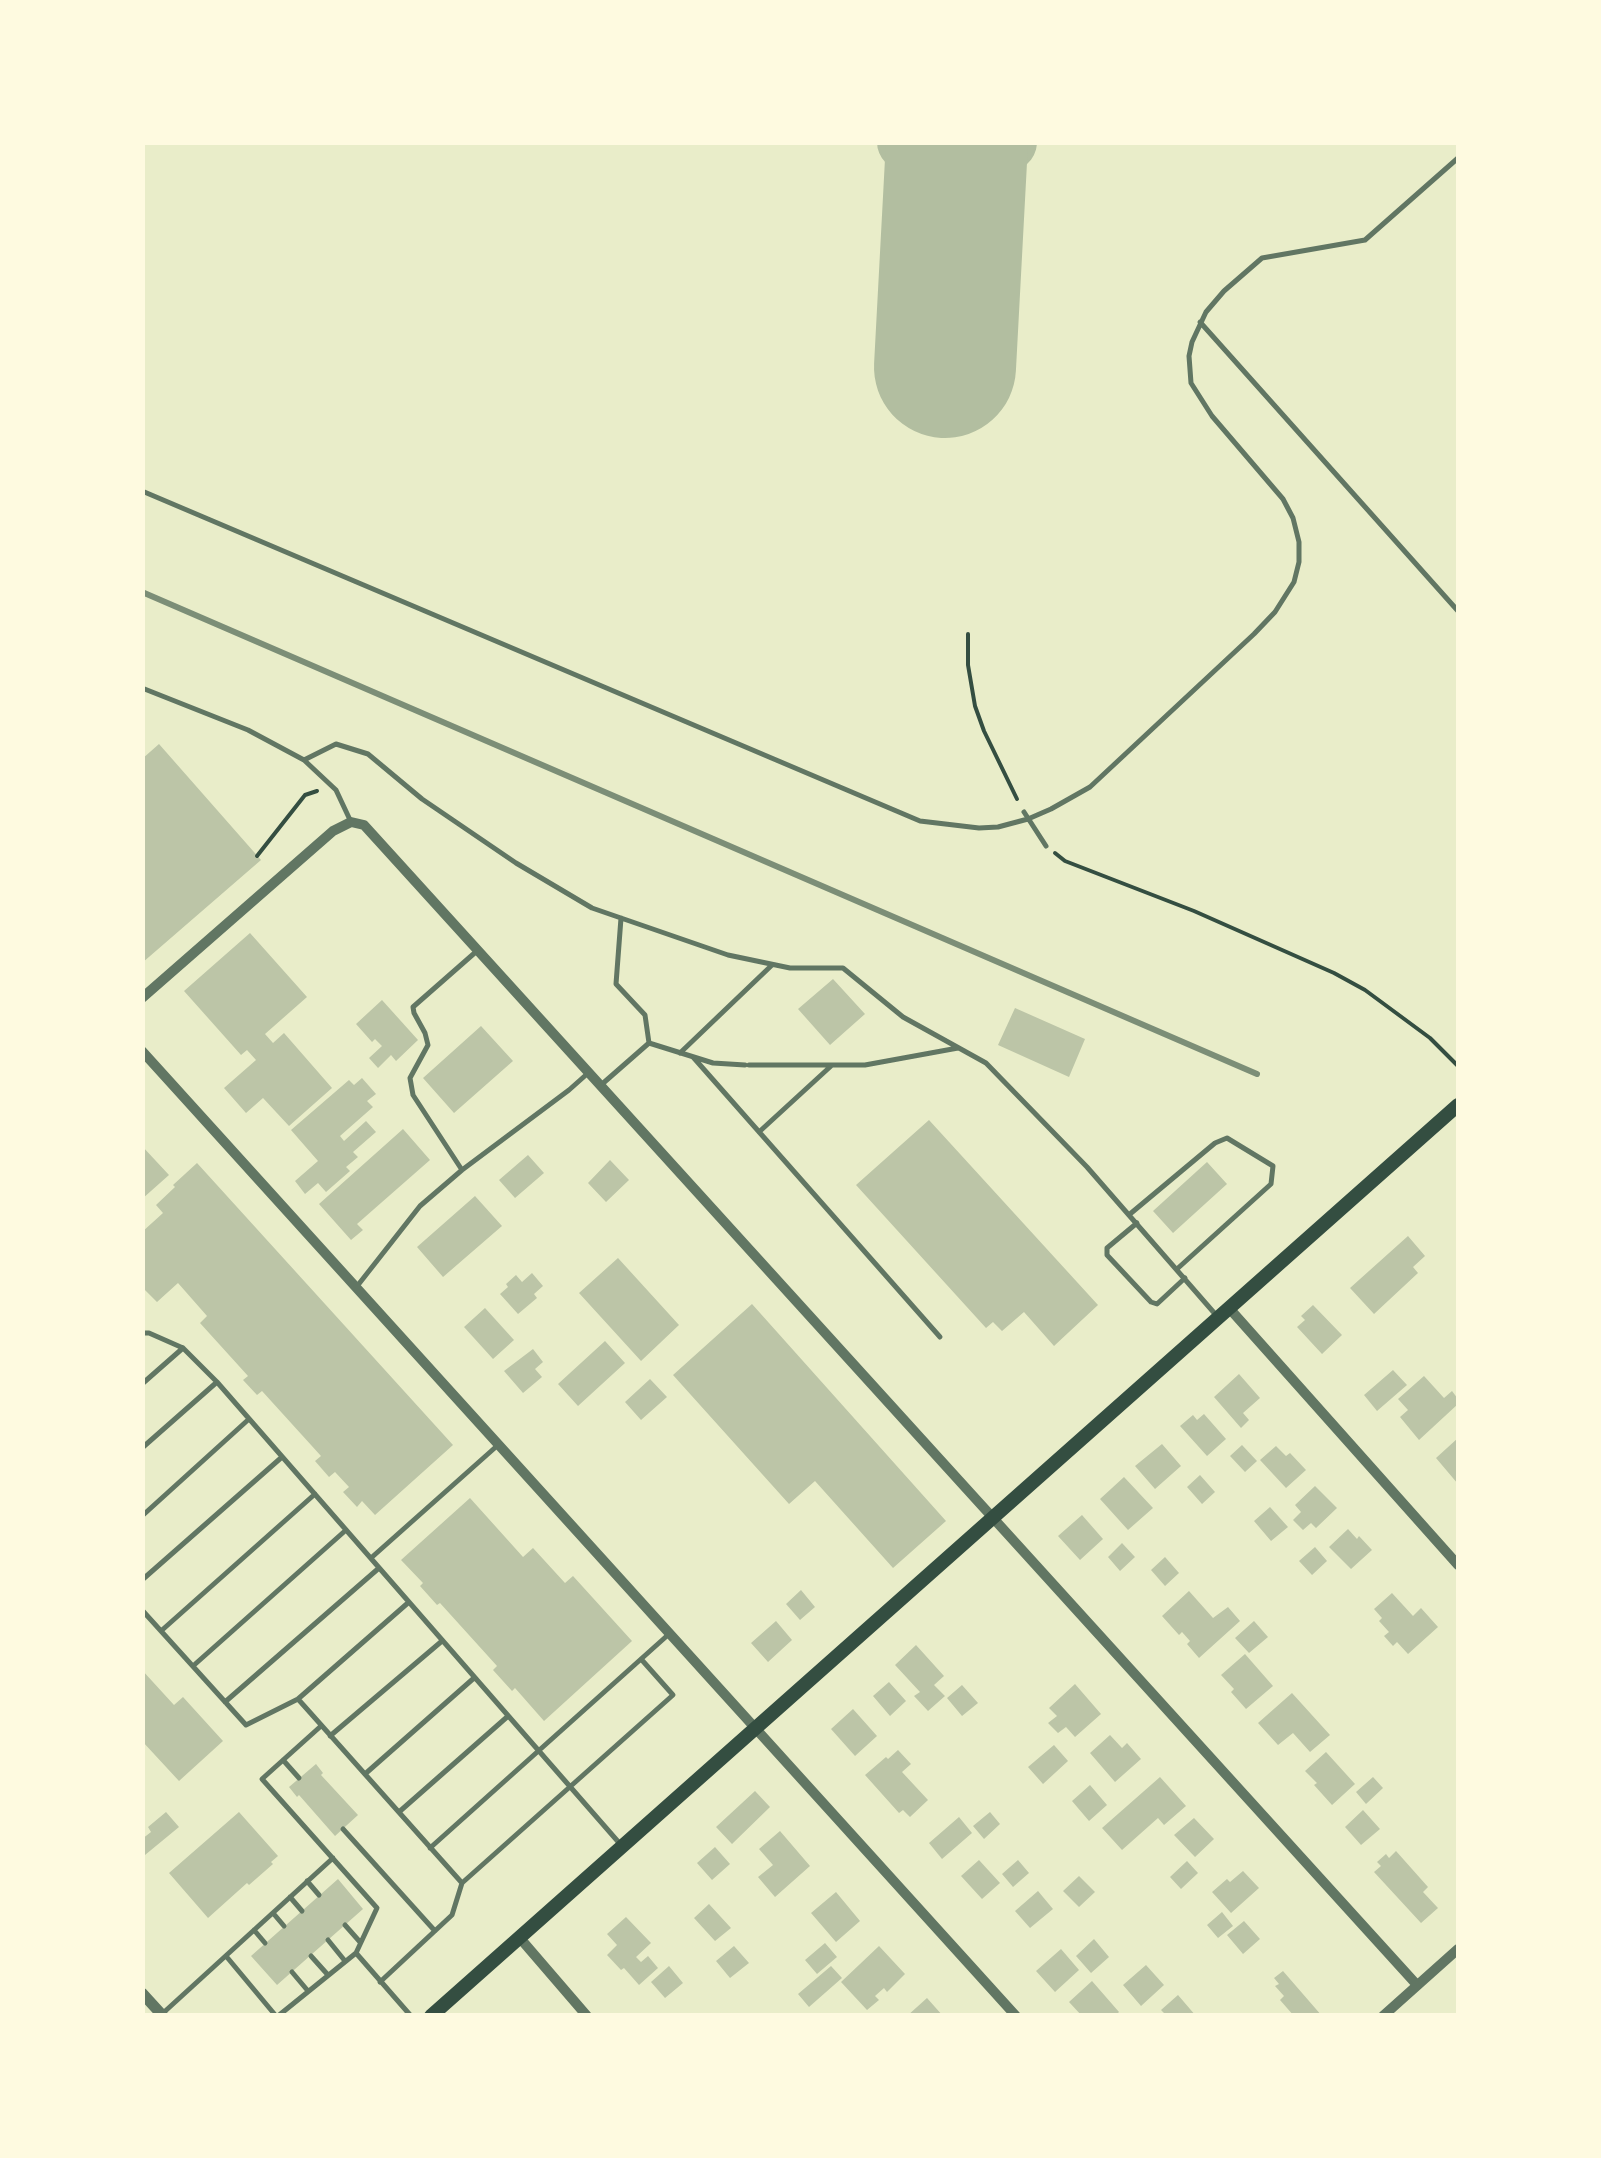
<!DOCTYPE html>
<style>
body{margin:0}
#map{position:relative;width:1601px;height:2158px;overflow:hidden;background:#e9edc9;font-family:"Noto Serif",serif}
canvas{display:block}
.frame{position:absolute;inset:0;border:145px solid #fefae0;pointer-events:none}
</style>
<div id="map">
<canvas width="1601" height="2158"></canvas>
<div class="frame"></div>
</div>
<script>
const ctx = document.querySelector('canvas').getContext('2d');
ctx.lineJoin = 'round';
function toPath(rows) {
  const path = new Path2D();
  for (const r of rows) {
    path.moveTo(r[0], r[1]);
    for (let i = 2; i < r.length; i += 2) path.lineTo(r[i], r[i + 1]);
  }
  return path;
}
function stroke(path, color, width, dash) {
  ctx.strokeStyle = color;
  ctx.lineWidth = width;
  ctx.lineCap = dash ? 'butt' : 'round';
  ctx.setLineDash(dash || []);
  ctx.stroke(path);
}
function fillPath(path, color) {
  ctx.fillStyle = color;
  ctx.fill(path, 'evenodd');
}
stroke(toPath([
 [906,142,932,168,948,201,953,221],
 [953,221,961,192,978,164,989,153,1008,142]
]), '#b2bea0', 58);
stroke(toPath([
 [945,367,957,142]
]), '#b2bea0', 142);
fillPath(toPath([
 [159,744,261,860,142,963,142,759],
 [250,933,307,997,265,1034,273,1043,284,1033,332,1088,289,1126,263,1098,246,1113,224,1088,256,1060,247,1050,241,1055,184,991],
 [833,979,865,1014,830,1045,798,1009],
 [382,1000,418,1040,396,1061,391,1055,378,1068,369,1058,382,1046,375,1039,372,1042,356,1024],
 [1015,1008,1085,1039,1069,1077,998,1045],
 [481,1026,513,1061,454,1113,423,1078],
 [362,1078,376,1094,367,1101,373,1107,340,1136,344,1141,366,1121,376,1132,353,1152,358,1157,346,1167,350,1171,326,1192,318,1183,305,1194,295,1181,318,1161,291,1130,349,1080,354,1085],
 [929,1120,1098,1305,1054,1346,1024,1312,1002,1331,993,1322,986,1328,856,1185],
 [403,1129,430,1160,357,1224,363,1230,351,1240,319,1204],
 [142,1146,169,1175,142,1199],
 [528,1155,544,1173,515,1198,499,1180],
 [610,1160,629,1180,606,1202,588,1183],
 [1207,1162,1227,1184,1173,1233,1153,1211],
 [197,1163,453,1445,375,1515,362,1501,357,1507,343,1492,349,1487,335,1472,329,1477,315,1461,321,1456,262,1391,257,1395,243,1380,248,1376,200,1323,207,1316,178,1283,157,1302,142,1287,142,1232,163,1213,156,1205,175,1187,173,1185],
 [475,1196,502,1226,443,1277,417,1247],
 [1408,1236,1425,1256,1413,1267,1418,1273,1374,1314,1350,1288],
 [618,1258,679,1325,641,1361,579,1293],
 [532,1273,543,1286,534,1294,537,1298,518,1314,500,1294,508,1287,506,1284,516,1275,522,1282],
 [752,1304,946,1521,893,1568,815,1481,789,1504,673,1375],
 [1313,1305,1342,1335,1322,1354,1297,1327,1305,1320,1301,1316],
 [485,1308,514,1340,493,1359,464,1327],
 [605,1341,625,1363,578,1406,558,1384],
 [533,1349,543,1362,535,1369,542,1377,523,1393,504,1371],
 [1393,1370,1407,1385,1377,1411,1364,1395],
 [1239,1374,1260,1398,1243,1413,1249,1420,1241,1428,1214,1397],
 [1424,1376,1444,1398,1452,1391,1458,1399,1458,1404,1419,1440,1400,1417,1408,1410,1398,1399],
 [650,1379,667,1397,641,1420,625,1402],
 [1204,1414,1226,1439,1207,1456,1180,1426,1193,1415,1197,1420],
 [1458,1438,1458,1484,1436,1458],
 [1162,1444,1181,1466,1155,1489,1135,1466],
 [1242,1445,1257,1461,1245,1472,1230,1456],
 [1276,1446,1286,1456,1290,1453,1306,1470,1286,1488,1260,1460],
 [1200,1475,1215,1492,1202,1504,1187,1487],
 [1124,1477,1153,1508,1128,1530,1100,1499],
 [1315,1486,1337,1508,1316,1528,1311,1523,1303,1530,1293,1520,1301,1512,1295,1505],
 [470,1498,523,1557,533,1548,565,1583,573,1576,632,1641,544,1721,515,1688,512,1691,493,1670,497,1666,440,1603,437,1605,420,1586,423,1583,401,1560],
 [1270,1507,1288,1527,1271,1541,1254,1521],
 [1082,1515,1103,1539,1080,1560,1058,1536],
 [1348,1529,1357,1539,1359,1536,1372,1550,1351,1569,1329,1547],
 [1122,1543,1135,1557,1120,1571,1108,1557],
 [1315,1547,1327,1561,1312,1575,1299,1561],
 [1165,1557,1179,1573,1165,1586,1151,1570],
 [801,1590,815,1607,800,1620,786,1604],
 [1189,1591,1213,1618,1228,1607,1240,1621,1199,1658,1187,1644,1190,1641,1182,1632,1179,1635,1162,1616],
 [1392,1593,1413,1616,1421,1608,1438,1627,1408,1654,1397,1642,1393,1646,1384,1636,1389,1632,1379,1621,1382,1618,1374,1609],
 [776,1621,792,1640,768,1662,751,1643],
 [1254,1621,1268,1637,1249,1653,1235,1638],
 [916,1645,944,1676,934,1685,945,1696,928,1711,914,1696,920,1692,895,1665],
 [1245,1654,1273,1686,1246,1709,1231,1692,1234,1689,1221,1675],
 [142,1670,174,1705,183,1697,223,1741,179,1781,142,1741],
 [889,1682,906,1701,890,1716,873,1696],
 [1075,1684,1101,1714,1075,1737,1066,1727,1058,1733,1048,1723,1057,1716,1049,1708],
 [962,1685,978,1703,962,1716,947,1698],
 [1292,1693,1330,1735,1310,1752,1293,1733,1278,1745,1258,1723],
 [853,1709,877,1736,855,1756,831,1729],
 [1110,1735,1122,1748,1127,1743,1141,1759,1115,1782,1090,1753],
 [1054,1745,1068,1761,1043,1784,1028,1767],
 [898,1750,911,1764,902,1772,928,1800,910,1817,903,1810,899,1813,865,1775,886,1757,888,1759],
 [1326,1752,1355,1784,1332,1805,1314,1785,1317,1783,1305,1771],
 [316,1764,323,1773,321,1775,358,1815,335,1836,299,1795,297,1797,289,1787],
 [1160,1777,1186,1806,1164,1825,1158,1818,1122,1850,1102,1828],
 [1373,1777,1383,1788,1366,1804,1356,1792],
 [1090,1785,1107,1805,1089,1821,1072,1801],
 [755,1791,770,1807,732,1844,716,1827],
 [1363,1810,1380,1829,1361,1845,1345,1827],
 [166,1812,179,1827,145,1855,142,1852,142,1839,151,1832,148,1827],
 [239,1812,278,1856,271,1862,273,1864,249,1885,247,1883,208,1918,169,1873],
 [990,1812,1000,1824,984,1839,973,1826],
 [959,1817,972,1833,942,1859,929,1843],
 [1194,1818,1214,1839,1195,1857,1174,1835],
 [780,1831,810,1866,775,1897,758,1877,773,1865,759,1849],
 [715,1847,730,1864,712,1880,697,1863],
 [1396,1851,1428,1887,1423,1892,1438,1908,1421,1923,1374,1872,1381,1866,1377,1862,1386,1854,1389,1858],
 [979,1860,1000,1883,982,1899,961,1876],
 [1018,1860,1029,1873,1013,1887,1002,1874],
 [1187,1861,1198,1873,1181,1889,1170,1877],
 [1243,1871,1259,1888,1231,1913,1212,1892,1227,1879,1230,1882],
 [1079,1876,1095,1892,1079,1907,1063,1891],
 [338,1879,363,1909,277,1985,251,1956],
 [1038,1891,1053,1909,1030,1928,1015,1911],
 [836,1892,860,1921,836,1942,811,1913],
 [709,1904,731,1928,715,1941,694,1918],
 [1222,1912,1233,1926,1218,1938,1207,1925],
 [626,1917,651,1943,636,1957,641,1962,648,1956,658,1968,639,1985,624,1968,621,1970,607,1955,617,1945,607,1934],
 [1244,1921,1260,1939,1243,1954,1227,1935],
 [1094,1939,1109,1957,1091,1973,1076,1956],
 [825,1943,837,1957,817,1974,805,1960],
 [734,1946,749,1963,730,1978,716,1961],
 [879,1946,905,1974,887,1992,884,1988,875,1996,879,2000,867,2010,841,1982],
 [1061,1949,1079,1970,1055,1992,1036,1971],
 [1146,1965,1164,1985,1141,2006,1123,1985],
 [669,1966,683,1983,665,1998,651,1982],
 [831,1966,842,1978,809,2007,798,1994],
 [1283,1971,1322,2016,1294,2016,1280,2000,1284,1996,1275,1986,1279,1984,1274,1978],
 [1092,1981,1119,2012,1115,2016,1082,2016,1069,2002],
 [1178,1995,1196,2016,1167,2016,1161,2010],
 [927,1998,943,2016,907,2016]
]), '#bcc5a7');
stroke(toPath([
 [968,634,968,665,975,706,984,731,1017,799],
 [1055,853,1065,861,1194,911,1334,973,1365,990,1430,1038,1458,1066],
 [257,856,305,795,317,791]
]), '#344e41', 4);
stroke(toPath([
 [1200,322,1458,611],
 [142,491,920,821,979,828,998,827,1028,819,1051,809,1090,787,1254,634,1275,612,1294,582,1299,562,1299,542,1293,518,1283,499,1212,416,1191,383,1189,356,1192,342,1206,312,1224,291,1262,258,1365,240,1458,158],
 [142,688,248,730,304,760,336,790,351,822],
 [304,760,336,744,368,754,422,799,516,863,592,908,728,955,790,968,843,968,903,1017,986,1063,1087,1167,1216,1315],
 [1024,812,1046,846],
 [621,918,616,984,645,1015,649,1043],
 [680,1053,772,965],
 [693,1057,940,1337],
 [749,1065,865,1065,958,1048],
 [601,1085,649,1043,713,1063,745,1065],
 [759,1132,831,1066],
 [462,1170,413,1095,410,1078,428,1045,425,1033,414,1013,413,1007,478,950],
 [1130,1214,1215,1143,1227,1138,1273,1166,1271,1184,1177,1269],
 [1137,1223,1107,1248,1107,1255,1151,1302,1157,1304,1185,1278],
 [358,1285,420,1206,462,1170,569,1090,587,1074],
 [142,1333,149,1333,183,1348,217,1382,621,1845],
 [142,1384,183,1348],
 [142,1448,217,1382],
 [142,1516,249,1419],
 [371,1558,498,1445],
 [142,1580,282,1457],
 [142,1610,246,1725,298,1699,462,1883],
 [161,1631,315,1494],
 [193,1666,346,1530],
 [298,1699,409,1602],
 [225,1702,379,1568],
 [330,1736,442,1641],
 [283,1760,299,1778],
 [365,1774,474,1678],
 [399,1812,507,1717],
 [343,1829,435,1931],
 [430,1848,669,1634],
 [307,1881,319,1895],
 [290,1897,302,1911],
 [273,1913,284,1926],
 [345,1925,360,1942],
 [254,1930,265,1943],
 [328,1940,345,1961],
 [356,1953,411,2016],
 [226,1956,276,2016],
 [311,1956,328,1975],
 [292,1972,308,1991],
 [380,1982,452,1915,462,1883,673,1695,641,1659],
 [162,2014,333,1858],
 [278,2016,356,1953,377,1908,262,1779,321,1726]
]), '#617663', 5);
stroke(toPath([
 [142,998,333,831,351,822,364,825,1417,1985],
 [142,1051,1016,2016],
 [1229,1308,1458,1565],
 [519,1937,587,2016],
 [1383,2016,1458,1949]
]), '#617663', 10);
stroke(toPath([
 [142,1993,163,2016]
]), '#617663', 11);
stroke(toPath([
 [431,2016,1458,1105]
]), '#344e41', 14);
stroke(toPath([
 [142,592,1257,1074]
]), '#7c8e77', 6);
</script>
